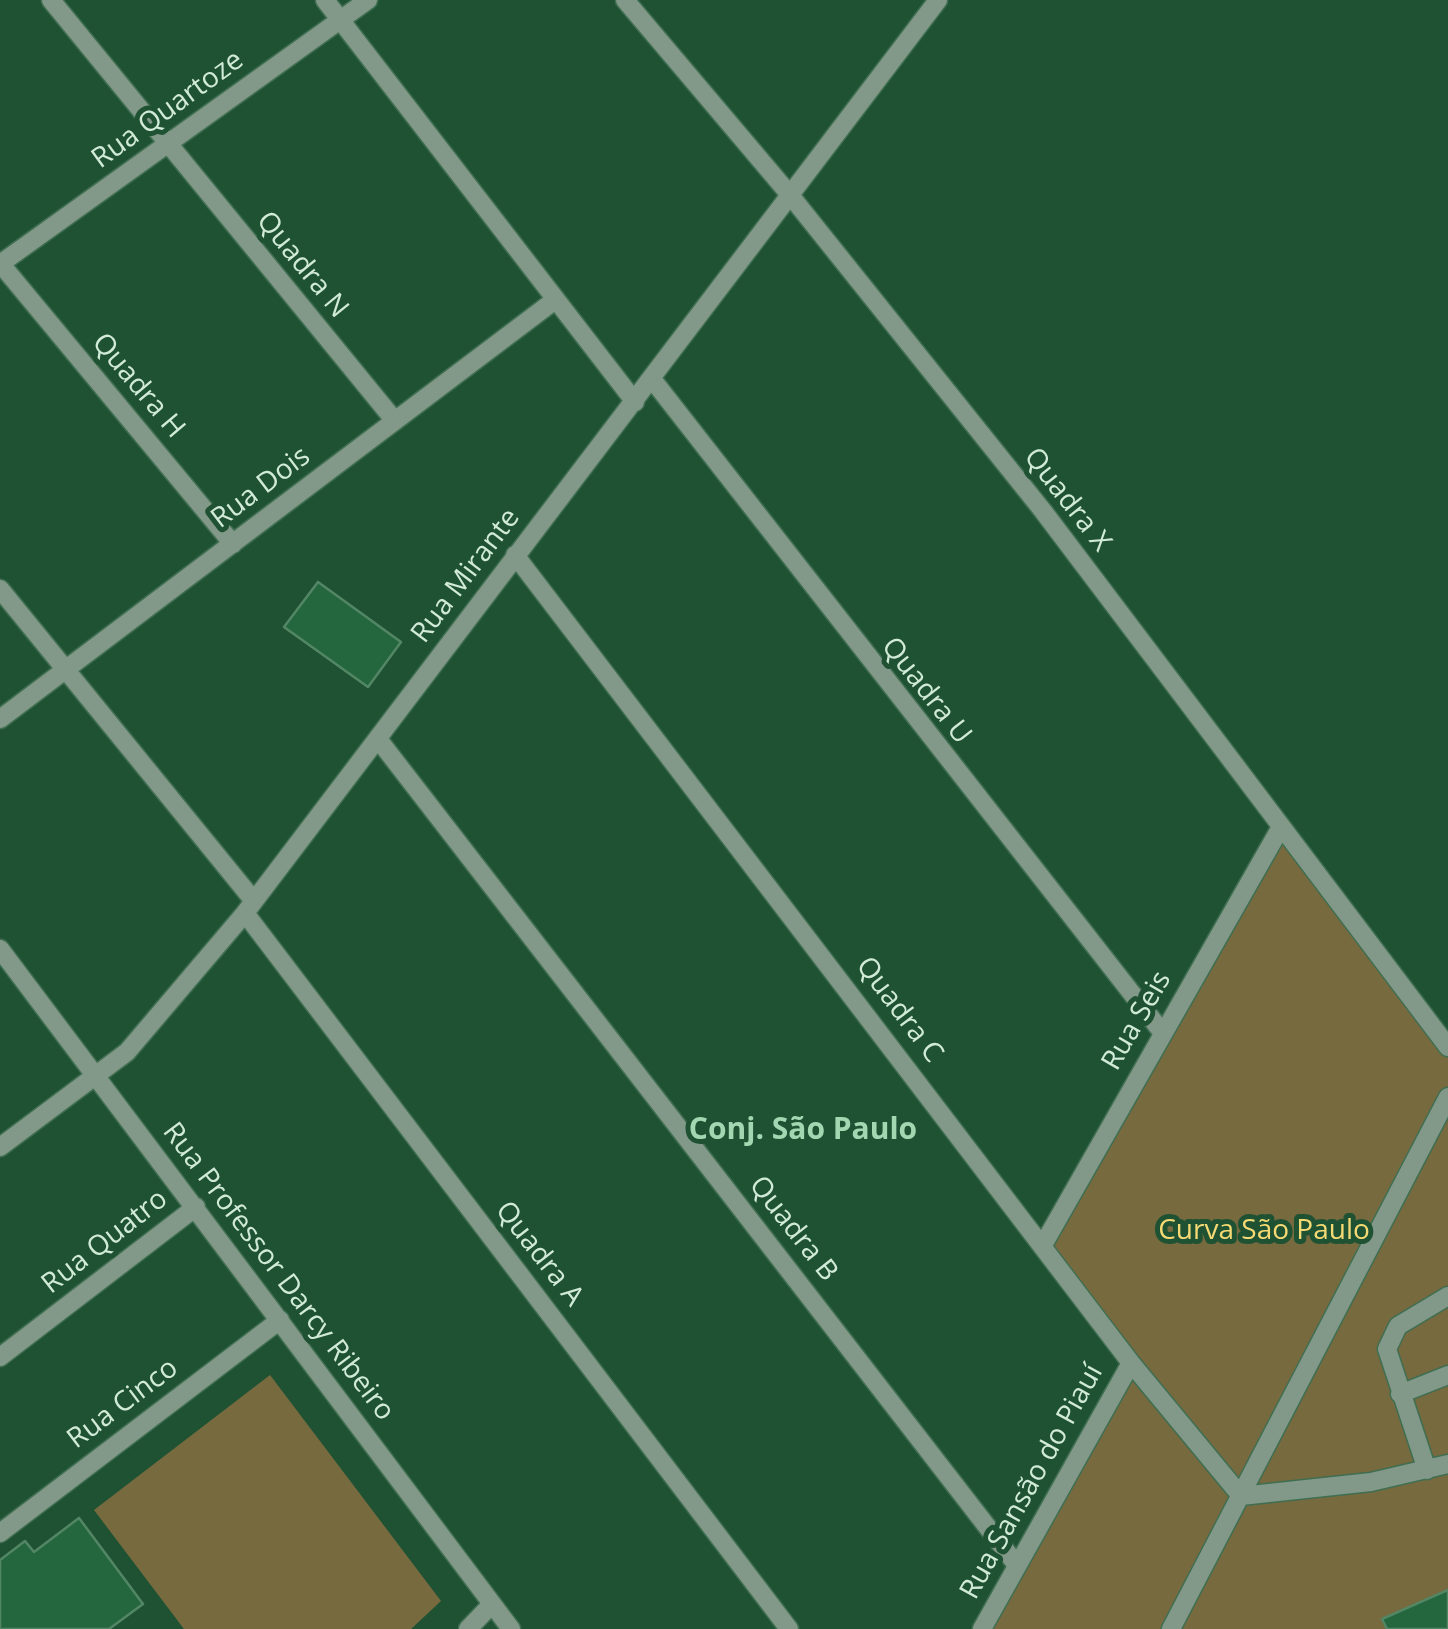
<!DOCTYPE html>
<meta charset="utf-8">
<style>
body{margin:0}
canvas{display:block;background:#1f5233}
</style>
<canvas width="1448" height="1629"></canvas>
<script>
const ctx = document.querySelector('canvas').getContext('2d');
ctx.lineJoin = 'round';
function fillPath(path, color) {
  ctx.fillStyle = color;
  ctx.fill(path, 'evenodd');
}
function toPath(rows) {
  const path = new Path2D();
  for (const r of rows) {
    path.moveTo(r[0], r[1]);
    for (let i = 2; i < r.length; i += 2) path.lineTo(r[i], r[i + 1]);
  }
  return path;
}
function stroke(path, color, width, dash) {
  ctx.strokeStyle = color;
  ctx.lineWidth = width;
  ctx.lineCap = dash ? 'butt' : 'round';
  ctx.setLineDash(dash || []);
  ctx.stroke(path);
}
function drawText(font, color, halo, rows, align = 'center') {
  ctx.font = font + ' "Open Sans",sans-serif';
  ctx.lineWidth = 10;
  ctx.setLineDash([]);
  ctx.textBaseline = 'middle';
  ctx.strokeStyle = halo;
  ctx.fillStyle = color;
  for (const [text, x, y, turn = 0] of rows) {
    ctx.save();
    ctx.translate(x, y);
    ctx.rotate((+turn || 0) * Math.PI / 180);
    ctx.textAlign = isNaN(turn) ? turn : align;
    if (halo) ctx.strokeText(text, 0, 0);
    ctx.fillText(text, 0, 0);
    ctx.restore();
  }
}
fillPath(toPath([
 [1281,827,1448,1039,1448,1629,985,1629,1131,1363,1043,1245],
 [270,1375,441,1601,411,1629,184,1629,94,1510]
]), '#776a3f');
const building = toPath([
 [318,582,401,642,368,687,284,627,318,582],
 [79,1518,143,1604,109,1629,0,1629,0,1560,25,1541,34,1552,79,1518],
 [1448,1590,1448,1629,1387,1629,1382,1619,1448,1590]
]);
fillPath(building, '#24673f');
stroke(building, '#538664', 2.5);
const minor = toPath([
 [51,0,395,421],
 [325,0,635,402],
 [625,0,790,195,1043,511,1448,1047],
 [0,263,233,544],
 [0,264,368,0],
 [652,379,1162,1032],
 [515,555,1131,1363,1241,1496,1371,1482,1448,1464],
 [0,589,254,901],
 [0,719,555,300],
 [378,739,1016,1564],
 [245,913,789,1629],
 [0,949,511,1629],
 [0,1147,127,1052,245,913,938,0],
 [1043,1245,1281,827],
 [0,1357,196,1207],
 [1400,1394,1448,1375],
 [1427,1470,1387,1349,1398,1326,1448,1296],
 [0,1533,280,1320],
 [468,1629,492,1604],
 [982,1629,1131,1363],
 [1171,1629,1448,1097]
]);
stroke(minor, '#3f6e51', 21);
stroke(minor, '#829888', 18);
drawText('28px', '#d1ebd8', '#1f5233', [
 ["Rua Quartoze",168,110,-36],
 ["Quadra N",302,265,51],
 ["Quadra H",138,386,50],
 ["Rua Dois",261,488,-37],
 ["Quadra X",1067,500,52],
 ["Rua Mirante",466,576,-53],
 ["Quadra U",926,691,52],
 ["Quadra C",899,1010,53],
 ["Rua Seis",1137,1021,-60],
 ["Quadra B",793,1229,52],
 ["Rua Quatro",105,1242,-38],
 ["Quadra A",539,1254,52],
 ["Rua Professor Darcy Ribeiro",278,1272,53],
 ["Rua Cinco",123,1404,-37],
 ["Rua Sansão do Piauí",1032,1482,-61]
]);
drawText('28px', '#f5d974', '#1f5233', [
 ["Curva São Paulo",1264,1231]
]);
drawText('bold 30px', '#a2d7b2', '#1f5233', [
 ["Conj. São Paulo",803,1130]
]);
</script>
